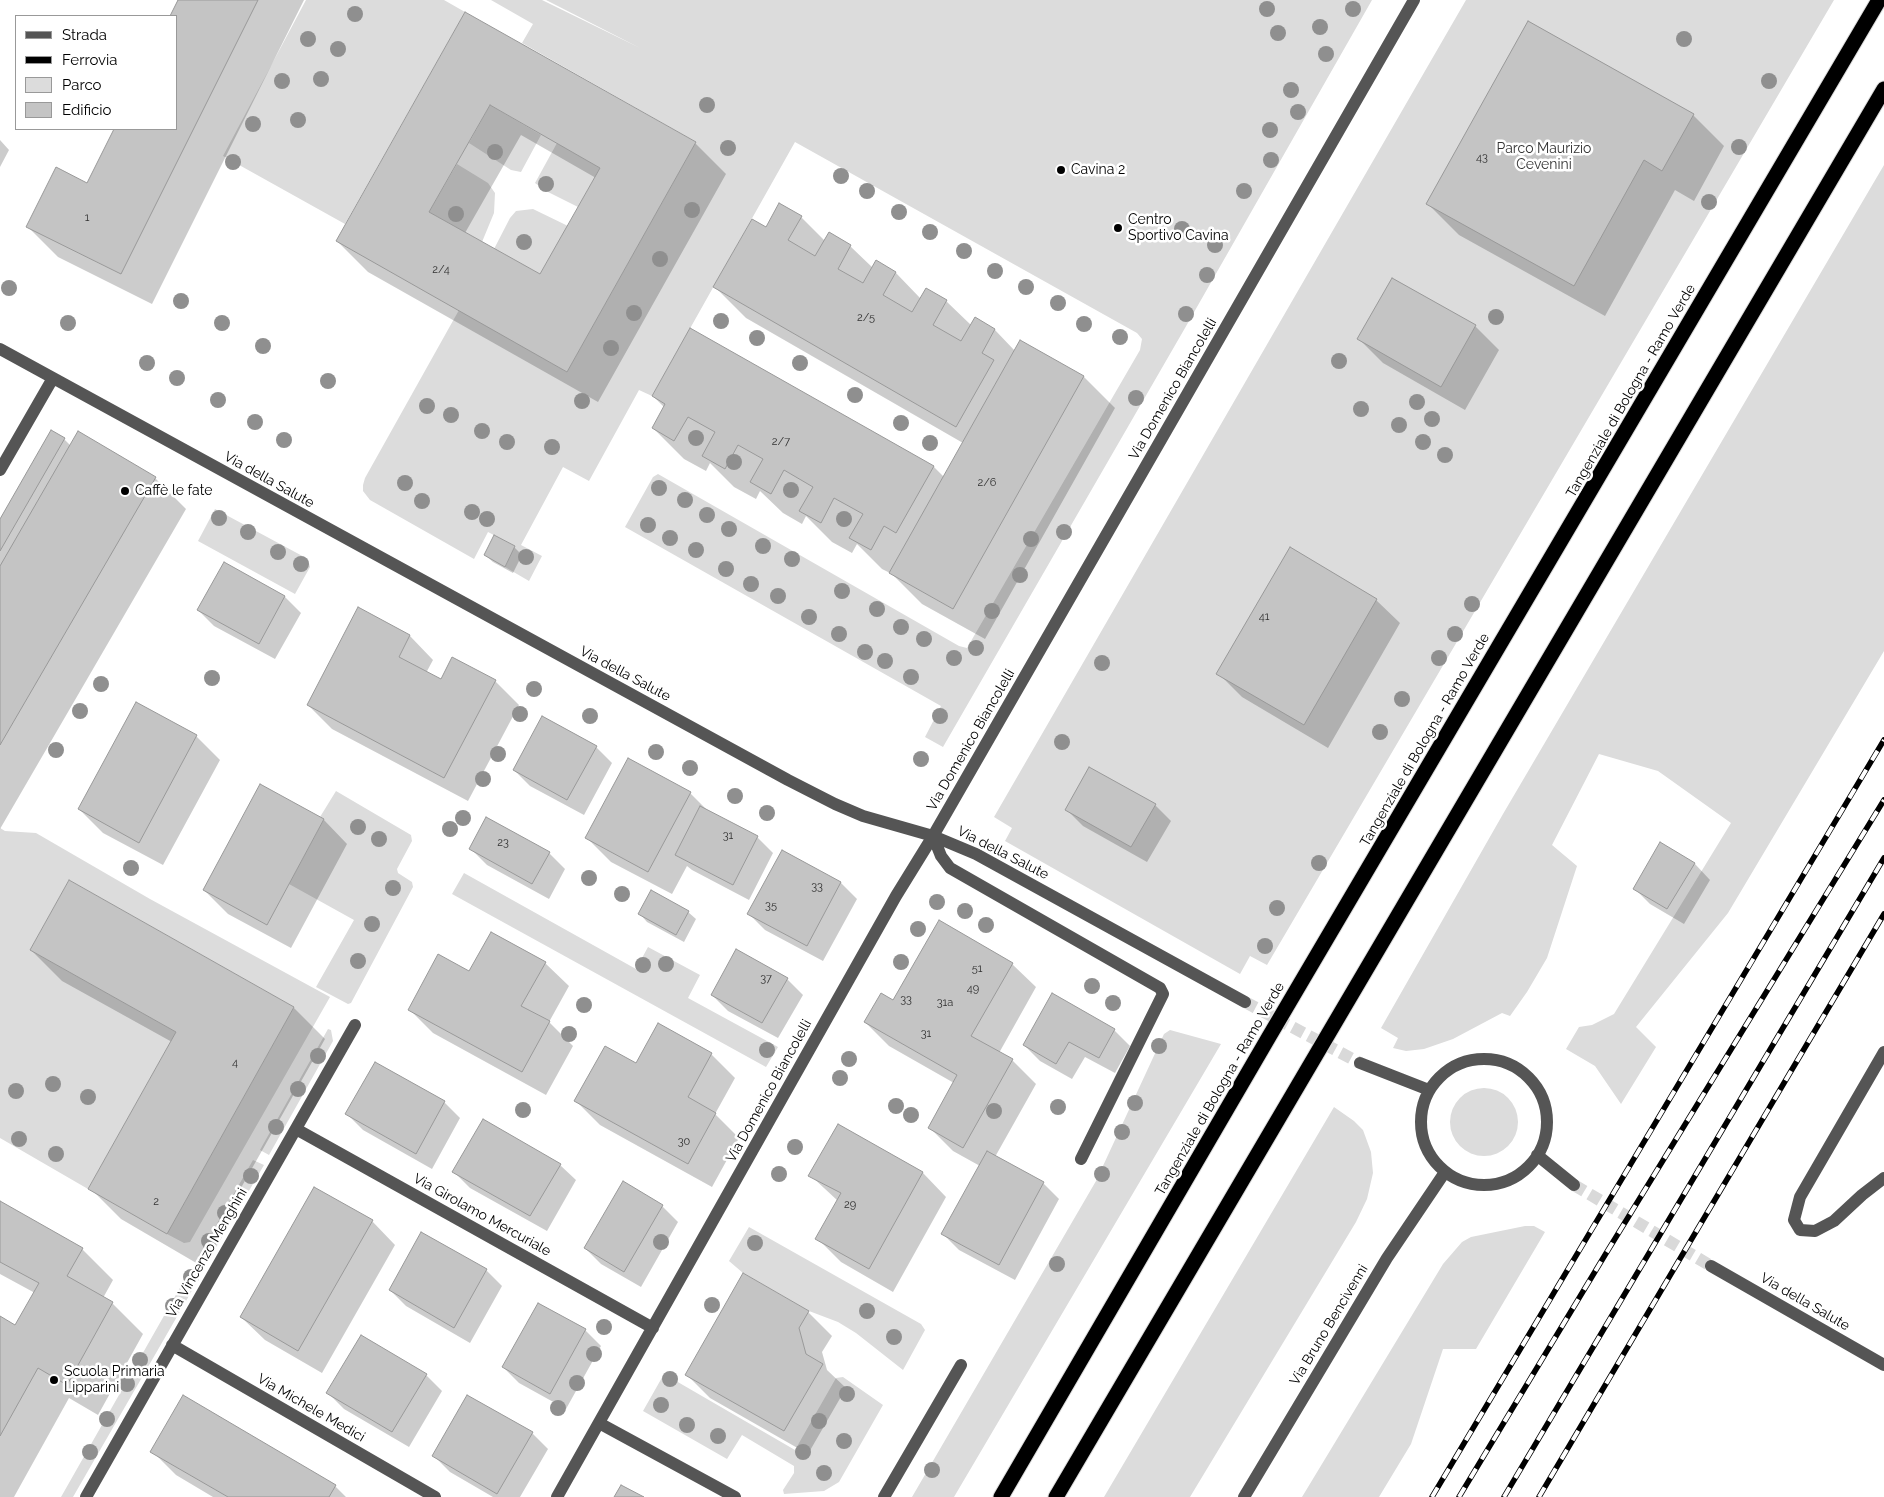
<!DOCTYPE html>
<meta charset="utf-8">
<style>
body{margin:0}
#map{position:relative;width:1884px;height:1497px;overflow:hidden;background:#fff;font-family:Raleway,sans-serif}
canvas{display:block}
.legend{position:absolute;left:15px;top:15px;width:162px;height:115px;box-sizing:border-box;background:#fff;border:1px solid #999;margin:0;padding:6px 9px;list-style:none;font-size:15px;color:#000}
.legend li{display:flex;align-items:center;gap:10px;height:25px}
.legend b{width:25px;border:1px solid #999}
</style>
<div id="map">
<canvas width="1884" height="1497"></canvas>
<ul class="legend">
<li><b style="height:6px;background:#555"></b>Strada</li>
<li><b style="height:6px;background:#000"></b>Ferrovia</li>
<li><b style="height:14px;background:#dcdcdc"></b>Parco</li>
<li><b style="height:14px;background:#c4c4c4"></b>Edificio</li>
</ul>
</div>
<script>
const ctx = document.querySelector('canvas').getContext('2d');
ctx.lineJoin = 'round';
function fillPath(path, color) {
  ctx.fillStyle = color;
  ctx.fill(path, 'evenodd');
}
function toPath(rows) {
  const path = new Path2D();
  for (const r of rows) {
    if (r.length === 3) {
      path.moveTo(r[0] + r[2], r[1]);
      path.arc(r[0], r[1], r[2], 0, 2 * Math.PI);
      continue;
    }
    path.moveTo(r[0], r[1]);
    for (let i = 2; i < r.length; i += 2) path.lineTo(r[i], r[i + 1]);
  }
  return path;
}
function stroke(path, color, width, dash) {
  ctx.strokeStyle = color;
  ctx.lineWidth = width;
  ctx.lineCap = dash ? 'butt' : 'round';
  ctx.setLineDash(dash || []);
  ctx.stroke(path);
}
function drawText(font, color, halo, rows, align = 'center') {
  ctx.font = font + ' Raleway,sans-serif';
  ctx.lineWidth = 5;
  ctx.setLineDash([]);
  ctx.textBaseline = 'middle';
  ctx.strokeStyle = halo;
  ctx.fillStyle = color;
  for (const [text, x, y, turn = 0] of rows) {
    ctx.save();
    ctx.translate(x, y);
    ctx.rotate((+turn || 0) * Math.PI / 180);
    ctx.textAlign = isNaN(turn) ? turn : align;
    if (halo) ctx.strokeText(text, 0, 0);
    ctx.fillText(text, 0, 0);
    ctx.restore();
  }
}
fillPath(toPath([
 [306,0,444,0,465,12,345,224,223,156],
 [491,0,542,0,640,48,546,0,1372,0,1185,328,943,747,925,737,941,706,625,527,653,477,658,474,959,646,967,648,1140,350,1142,339,1137,333,795,142,652,396,639,390,589,481,563,467,521,545,542,556,529,581,505,567,515,546,488,532,474,559,370,500,363,491,363,485,365,478,459,310,567,372,696,142,522,43,533,24],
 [1466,0,1834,0,1267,965,1250,956,1240,974,1005,841,1012,828,994,817],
 [490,105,541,135,521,172,511,170,469,143],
 [557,143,600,168,578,207,546,191,535,183],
 [457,164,488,183,495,193,494,213,482,242,429,212],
 [1884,165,1884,651,1728,913,1636,1027,1656,1047,1621,1104,1595,1066,1566,1049,1579,1027,1592,1025,1614,1014,1731,823,1658,771,1599,754,1552,845,1577,866,1547,958,1527,992,1510,1016,1502,1013,1453,1039,1424,1049,1406,1051,1393,1048,1398,1038,1381,1028,1503,814],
 [533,209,568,226,540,274,494,249,510,218,516,211],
 [215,509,308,559,310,567,295,594,198,541],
 [336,791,411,835,412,841,397,869,398,873,412,882,413,887,351,1003,348,1004,316,987,354,920,289,884,324,819,320,817],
 [0,828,5,831,36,833,150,899,330,997,190,1242,184,1243,167,1234,294,1007,69,880,30,950,176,1032,88,1189,0,1138],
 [464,873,636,969,648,947,700,975,688,998,778,1047,766,1067,452,894],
 [328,1029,331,1030,333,1041,269,1155,260,1150],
 [1170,1030,1221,1044,954,1497,912,1497,1096,1181,1164,1034],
 [1484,1122,34],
 [1334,1107,1354,1121,1363,1130,1371,1152,1373,1173,1367,1199,1356,1222,1190,1497,1104,1497],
 [253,1160,264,1165,207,1263,198,1257],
 [1525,1226,1534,1226,1545,1232,1476,1349,1443,1349,1411,1444,1379,1497,1302,1497,1443,1264,1462,1242,1471,1237],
 [749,1227,921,1324,925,1330,903,1370,856,1333,838,1322,809,1311,743,1273,729,1261],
 [190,1270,201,1275,73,1497,61,1497],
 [664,1374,795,1450,836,1378,843,1377,883,1405,839,1482,824,1491,784,1494,783,1490,794,1473,794,1466,742,1435,727,1459,643,1411]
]), '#dcdcdc');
fillPath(toPath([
 [178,0,304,0,152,304,58,257,27,226,88,185,116,129,176,129,176,16,171,16],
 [466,14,695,143,726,174,598,402,368,272,337,241],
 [521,135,596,178,541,276,465,233],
 [1693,115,1724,146,1694,201,1675,190,1605,316,1459,235,1428,204],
 [0,140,9,150,0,167],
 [801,217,825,241,850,246,873,268,877,262,896,273,921,299,946,301,971,325,975,319,995,330,1015,351,1021,341,1084,377,1115,408,985,639,922,604,892,574,882,569,857,544,852,553,832,542,806,516,802,524,783,513,760,491,756,499,734,487,710,463,706,471,684,459,653,428,665,408,653,396,690,329,934,467,944,477,963,443,746,318,715,287,766,229],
 [1475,326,1499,350,1465,410,1383,363,1359,339],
 [64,439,71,446,155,478,186,509,0,829,0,522],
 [494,537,514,547,522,555,513,573,493,562,485,555],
 [285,597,301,613,275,659,214,626,198,610],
 [1376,600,1400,623,1328,748,1242,697,1218,673],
 [359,609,410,636,433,660,426,673,441,681,495,681,519,705,468,801,332,729,308,705],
 [196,736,220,760,163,865,103,833,79,809],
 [596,747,612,763,584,815,530,786,514,770],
 [261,786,324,820,347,844,291,948,228,914,204,890],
 [690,793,710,813,757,837,773,853,749,900,692,870,687,866,672,894,611,862,587,838],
 [1155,805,1171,821,1147,862,1083,826,1067,810],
 [471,849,549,853,565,869,549,899,487,865],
 [783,852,841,883,857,899,823,961,765,930,749,914],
 [1695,864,1710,880,1684,924,1650,904,1634,888],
 [69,882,294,1008,325,1039,198,1264,121,1219,90,1188,172,1042,62,981,31,950],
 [688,912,696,919,684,942,647,922,640,914],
 [545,963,569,986,549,1022,573,1046,546,1095,433,1033,409,1009,470,973],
 [1012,964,1036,987,999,1053,1012,1060,1036,1084,995,1157,1043,1183,1059,1199,1015,1280,959,1250,943,1234,980,1166,953,1151,929,1127,954,1083,889,1046,865,1022,894,1002],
 [787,979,803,995,778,1038,728,1011,712,995],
 [1052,995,1114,1030,1130,1046,1115,1073,1085,1057,1072,1079,1040,1061,1024,1045],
 [658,1025,711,1054,735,1078,715,1114,739,1138,712,1187,600,1125,576,1101,636,1065],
 [444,1102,460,1118,432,1169,363,1130,347,1114],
 [839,1125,923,1173,946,1197,893,1292,841,1262,817,1238,838,1201,810,1175],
 [560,1165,576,1180,547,1231,470,1188,454,1172],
 [0,1203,82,1249,113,1280,103,1298,112,1303,143,1334,98,1415,69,1398,14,1497,0,1497,0,1318,16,1327,35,1293,0,1274],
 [662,1206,678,1222,641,1287,601,1264,585,1248],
 [372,1221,395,1245,322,1373,265,1340,241,1317],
 [486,1270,502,1286,470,1343,406,1306,390,1290],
 [808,1312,832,1336,822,1352,827,1370,846,1388,808,1454,710,1398,686,1374],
 [585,1330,601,1346,566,1409,519,1383,503,1367],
 [426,1375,442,1391,409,1447,344,1409,328,1393],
 [532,1433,548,1449,520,1497,493,1497,450,1472,434,1456],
 [152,1451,335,1486,346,1497,213,1497,176,1475]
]), '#0003');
const building = toPath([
 [178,0,258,0,121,274,26,227,56,167,87,183,114,129,176,129,176,16,170,16,178,0],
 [465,12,696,142,567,372,336,241,465,12],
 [490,105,600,168,540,274,429,212,490,105],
 [1528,21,1694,114,1662,171,1644,160,1574,286,1426,204,1528,21],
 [779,203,802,216,788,240,815,256,829,232,851,245,838,269,863,283,876,260,896,272,883,295,912,312,926,288,947,300,933,325,961,341,975,317,995,329,982,353,994,360,956,427,713,287,752,219,766,227,779,203],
 [1392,278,1476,325,1441,387,1357,339,1392,278],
 [690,328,934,466,896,533,884,526,871,550,849,538,863,514,834,498,821,523,799,511,813,487,784,470,771,494,750,482,763,459,738,445,725,469,702,456,715,432,688,417,674,441,652,428,665,404,652,396,690,328],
 [1020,340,1084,376,953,609,889,573,1020,340],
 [51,430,65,438,0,551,0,519,51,430],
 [78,431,156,477,0,745,0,566,78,431],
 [494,535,515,546,505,567,484,555,494,535],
 [1290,547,1377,599,1304,725,1216,674,1290,547],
 [224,562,285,596,259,644,197,610,224,562],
 [358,607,410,635,399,657,441,679,452,657,496,680,444,778,307,705,358,607],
 [136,702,197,735,139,843,78,809,136,702],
 [542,716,597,746,567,800,513,770,542,716],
 [628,758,691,792,648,872,585,838,628,758],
 [1089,767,1156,804,1131,847,1065,810,1089,767],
 [260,784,324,819,267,925,203,890,260,784],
 [700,806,758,836,733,885,675,855,700,806],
 [486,817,550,852,532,884,469,849,486,817],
 [1660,842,1695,863,1667,909,1633,889,1660,842],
 [782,850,841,882,807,946,747,914,782,850],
 [69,880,294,1007,167,1234,88,1189,176,1032,30,950,69,880],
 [651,890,689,911,676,935,638,914,651,890],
 [939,920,1013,963,971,1036,1013,1059,963,1148,928,1128,957,1075,864,1022,881,993,893,1000,939,920],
 [491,932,546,962,521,1006,550,1021,522,1072,408,1010,438,954,469,971,491,932],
 [736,949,788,978,762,1023,711,995,736,949],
 [1052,993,1115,1029,1099,1058,1069,1042,1056,1064,1023,1045,1052,993],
 [658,1023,712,1053,688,1097,716,1113,688,1164,574,1101,605,1046,636,1063,658,1023],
 [375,1062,445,1101,416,1154,345,1114,375,1062],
 [483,1119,561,1164,530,1216,452,1172,483,1119],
 [838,1124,923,1172,869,1269,815,1239,841,1193,808,1176,838,1124],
 [987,1151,1044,1182,999,1265,941,1234,987,1151],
 [623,1181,663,1205,624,1272,584,1248,623,1181],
 [314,1187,373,1220,298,1351,240,1317,314,1187],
 [0,1201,83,1248,67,1276,113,1302,67,1385,38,1368,0,1436,0,1316,15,1325,39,1283,0,1262,0,1201],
 [421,1232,487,1269,454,1328,389,1290,421,1232],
 [743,1273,809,1311,799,1328,806,1354,823,1364,784,1431,685,1375,743,1273],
 [538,1303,586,1329,550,1394,502,1367,538,1303],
 [361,1335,427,1374,392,1432,326,1393,361,1335],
 [183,1395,336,1485,329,1497,228,1497,150,1452,183,1395],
 [467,1395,533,1432,497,1494,432,1456,467,1395],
 [621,1485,644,1497,614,1497,621,1485]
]);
fillPath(building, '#c4c4c4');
stroke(building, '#999', 1);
stroke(toPath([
 [1245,1002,1360,1063],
 [1574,1185,1711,1266]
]), '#d9d9d9', 12, [12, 6]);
const highway = toPath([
 [1001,1497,1270,1035,1879,0],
 [1056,1497,1884,89]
]);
stroke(highway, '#dbdbdb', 17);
stroke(toPath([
 [0,349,788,780,835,804,863,816,933,836,976,854,1245,1002],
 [0,470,53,378],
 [933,836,941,856,950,868,1160,988,1163,994,1158,1004,1081,1159],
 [1884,1052,1800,1197,1794,1220,1800,1230,1815,1231,1834,1221,1862,1195,1884,1178],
 [1484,1122,63],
 [1360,1063,1429,1090],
 [296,1129,653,1328],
 [1537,1155,1574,1185],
 [1711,1266,1884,1365],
 [172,1345,435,1497],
 [599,1423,735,1497],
 [86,1497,355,1025],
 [557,1497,896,896,933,836,1414,0],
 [884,1497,961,1365],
 [1244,1497,1387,1258,1445,1172]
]), '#555', 12);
stroke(highway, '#000', 15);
const rail = toPath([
 [1432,1497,1884,740],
 [1459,1497,1605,1255,1884,800],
 [1504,1497,1884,858],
 [1539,1497,1884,914]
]);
stroke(rail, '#000', 5.5);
stroke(rail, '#fff', 4, [11]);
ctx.fillStyle = '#8f8f8f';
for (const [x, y] of [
 [1267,9],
 [1353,9],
 [355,14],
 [1320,27],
 [1278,33],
 [308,39],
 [1684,39],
 [338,49],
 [1326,54],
 [321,79],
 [282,81],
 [1769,81],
 [1291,90],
 [707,105],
 [1298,112],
 [298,120],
 [253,124],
 [1270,130],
 [1739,147],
 [728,148],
 [495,152],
 [1271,160],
 [233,162],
 [841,176],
 [546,184],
 [867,191],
 [1244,191],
 [1709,202],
 [692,210],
 [899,212],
 [456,214],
 [1182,229],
 [930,232],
 [524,242],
 [1215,245],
 [964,251],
 [660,259],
 [995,271],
 [1207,275],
 [1026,287],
 [9,288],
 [181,301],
 [1058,303],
 [634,313],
 [1186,314],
 [1496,317],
 [721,321],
 [68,323],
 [222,323],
 [1084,324],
 [1120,337],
 [757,338],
 [263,346],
 [611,348],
 [1339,361],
 [147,363],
 [800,363],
 [177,378],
 [328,381],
 [855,395],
 [1136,398],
 [218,400],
 [582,401],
 [1417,402],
 [427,406],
 [1361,409],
 [451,415],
 [1432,419],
 [255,422],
 [901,423],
 [1399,425],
 [482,431],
 [696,438],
 [284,440],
 [507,442],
 [1423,442],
 [930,443],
 [552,447],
 [1445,455],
 [734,462],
 [405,483],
 [659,488],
 [791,490],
 [685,500],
 [422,501],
 [472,512],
 [707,515],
 [219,518],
 [487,519],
 [844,519],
 [648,525],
 [729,529],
 [248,532],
 [1064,532],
 [670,538],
 [1031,539],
 [763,546],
 [696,550],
 [278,552],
 [526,557],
 [792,559],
 [301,564],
 [726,569],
 [1020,575],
 [751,584],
 [842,591],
 [778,596],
 [1472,604],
 [877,609],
 [992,611],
 [809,617],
 [901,627],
 [839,634],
 [1455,634],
 [924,639],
 [976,648],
 [865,652],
 [954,658],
 [1439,658],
 [885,661],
 [1102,663],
 [911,677],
 [212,678],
 [101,684],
 [534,689],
 [1402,699],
 [80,711],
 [520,714],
 [590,716],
 [940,716],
 [1380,732],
 [1062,742],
 [56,750],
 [656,752],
 [498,754],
 [921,759],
 [690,768],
 [483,779],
 [735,796],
 [767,813],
 [463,818],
 [358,827],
 [450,829],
 [379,839],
 [1319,863],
 [131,868],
 [589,878],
 [393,888],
 [622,894],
 [937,902],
 [1277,908],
 [965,911],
 [372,924],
 [986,925],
 [918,929],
 [1265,946],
 [358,961],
 [901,962],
 [666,964],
 [643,965],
 [1092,986],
 [1113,1003],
 [584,1005],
 [569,1034],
 [1159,1046],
 [767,1050],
 [318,1056],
 [849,1059],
 [840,1078],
 [53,1084],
 [298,1089],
 [16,1091],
 [88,1097],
 [1135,1103],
 [896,1106],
 [1058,1107],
 [523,1110],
 [994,1111],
 [911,1115],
 [276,1127],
 [1122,1132],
 [19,1139],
 [795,1147],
 [56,1154],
 [779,1174],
 [1102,1174],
 [251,1176],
 [225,1213],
 [209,1241],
 [661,1242],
 [755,1243],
 [1057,1264],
 [191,1277],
 [712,1305],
 [173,1306],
 [867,1311],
 [604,1327],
 [894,1337],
 [594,1354],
 [140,1360],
 [670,1379],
 [577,1383],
 [127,1384],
 [847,1394],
 [661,1405],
 [558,1408],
 [107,1419],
 [819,1421],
 [687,1425],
 [718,1436],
 [844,1441],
 [90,1452],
 [803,1452],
 [932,1470],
 [824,1473]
]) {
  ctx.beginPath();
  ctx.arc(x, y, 8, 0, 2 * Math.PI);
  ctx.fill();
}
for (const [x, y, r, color] of [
 [1061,170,5,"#000"],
 [1118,228,5,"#000"],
 [125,491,5,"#000"],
 [54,1380,5,"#000"]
]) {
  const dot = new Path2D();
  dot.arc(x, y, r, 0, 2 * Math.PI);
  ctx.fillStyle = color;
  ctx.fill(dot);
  stroke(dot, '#fff', 2);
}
drawText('11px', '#313131', null, [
 ["43",1482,158],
 ["1",87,218],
 ["2/4",441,270],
 ["2/5",866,318],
 ["2/7",781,442],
 ["2/6",987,483],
 ["41",1264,617],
 ["31",728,836],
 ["23",503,843],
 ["33",817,887],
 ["35",771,906],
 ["51",977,969],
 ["37",766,979],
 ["49",973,989],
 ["33",906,1000],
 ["31a",945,1003],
 ["31",926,1034],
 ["4",235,1063],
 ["30",684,1142],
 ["2",156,1202],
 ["29",850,1205]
]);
drawText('14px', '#333', '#fff', [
 ["Parco Maurizio",1544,149],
 ["Cevenini",1544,165]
]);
drawText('14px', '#000', '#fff', [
 ["Cavina 2",1071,170],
 ["Centro",1128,220],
 ["Sportivo Cavina",1128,236],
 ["Caffè le fate",135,491],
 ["Scuola Primaria",64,1372],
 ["Lipparini",64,1388]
], 'left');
drawText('14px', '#000', '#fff', [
 ["Via Domenico Biancolelli",1173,389,-60],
 ["Tangenziale di Bologna - Ramo Verde",1631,391,-60],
 ["Via della Salute",269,480,29],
 ["Via della Salute",625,674,28],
 ["Via Domenico Biancolelli",971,740,-60],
 ["Tangenziale di Bologna - Ramo Verde",1425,740,-60],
 ["Via della Salute",1003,853,27],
 ["Tangenziale di Bologna - Ramo Verde",1220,1089,-60],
 ["Via Domenico Biancolelli",769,1091,-61],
 ["Via Girolamo Mercuriale",482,1215,29],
 ["Via Vincenzo Menghini",207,1253,-60],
 ["Via della Salute",1805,1302,30],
 ["Via Bruno Bencivenni",1329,1325,-59],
 ["Via Michele Medici",311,1408,30]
]);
</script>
